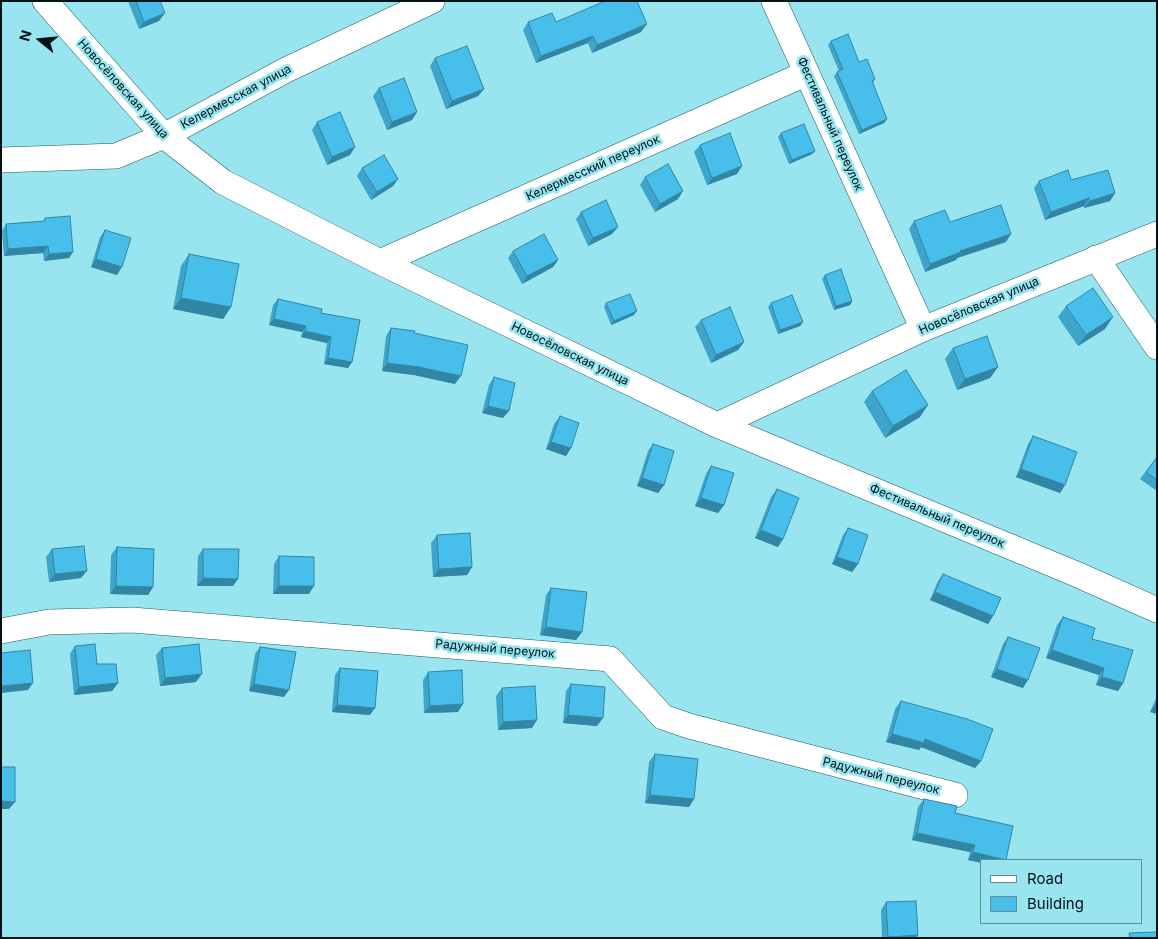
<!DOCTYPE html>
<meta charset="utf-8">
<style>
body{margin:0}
#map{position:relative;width:1158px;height:939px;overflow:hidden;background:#98e5ef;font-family:Inter,sans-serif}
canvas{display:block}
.frame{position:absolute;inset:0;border:2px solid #001215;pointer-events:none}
.legend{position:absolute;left:980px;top:859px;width:162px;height:65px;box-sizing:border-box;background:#98e5ef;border:1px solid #5b9198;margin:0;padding:6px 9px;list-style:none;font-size:15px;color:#001215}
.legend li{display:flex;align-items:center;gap:10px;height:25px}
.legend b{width:25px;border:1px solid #5b9198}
.north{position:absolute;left:15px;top:15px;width:50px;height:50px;-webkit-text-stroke:4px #98e5ef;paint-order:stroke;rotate:287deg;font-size:14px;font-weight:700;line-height:20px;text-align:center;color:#001215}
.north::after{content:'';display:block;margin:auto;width:18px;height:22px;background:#001215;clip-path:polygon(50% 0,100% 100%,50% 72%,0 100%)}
</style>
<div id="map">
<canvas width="1158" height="939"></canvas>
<div class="frame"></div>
<ul class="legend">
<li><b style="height:6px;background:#fff"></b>Road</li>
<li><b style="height:14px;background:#48bfea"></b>Building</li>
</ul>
<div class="north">N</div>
</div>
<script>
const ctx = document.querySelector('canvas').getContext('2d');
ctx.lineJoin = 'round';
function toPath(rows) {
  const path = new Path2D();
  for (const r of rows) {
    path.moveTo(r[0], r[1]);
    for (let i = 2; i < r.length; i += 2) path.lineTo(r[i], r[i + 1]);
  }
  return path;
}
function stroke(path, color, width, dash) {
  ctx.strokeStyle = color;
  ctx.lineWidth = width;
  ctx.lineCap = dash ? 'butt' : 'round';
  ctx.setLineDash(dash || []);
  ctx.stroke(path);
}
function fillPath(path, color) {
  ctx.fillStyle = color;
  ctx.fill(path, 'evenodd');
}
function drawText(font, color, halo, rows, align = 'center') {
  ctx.font = font + ' Inter,sans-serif';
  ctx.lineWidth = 5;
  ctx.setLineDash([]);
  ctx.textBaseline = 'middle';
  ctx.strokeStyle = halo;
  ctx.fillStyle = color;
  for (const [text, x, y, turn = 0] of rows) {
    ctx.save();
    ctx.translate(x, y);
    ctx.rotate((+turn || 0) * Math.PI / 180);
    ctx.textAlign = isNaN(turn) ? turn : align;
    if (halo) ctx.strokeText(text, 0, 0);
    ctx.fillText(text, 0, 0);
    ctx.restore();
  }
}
const minor = toPath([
 [45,1,164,136,223,182,380,262,717,425,1076,574,1157,610],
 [774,1,923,329],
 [1,160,116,156,164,136,286,70,432,1],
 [1096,258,1157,347],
 [380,262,807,73],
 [717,425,923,329,1157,234],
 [1,631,49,622,132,620,610,659,663,717,689,726,955,795]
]);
stroke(minor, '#1e5b62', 26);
stroke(minor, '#fff', 25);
fillPath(toPath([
 [128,1,160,1,159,21,139,29],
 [528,22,556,22,641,32,592,53,588,43,536,63,523,30],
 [831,41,859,62,875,79,873,83,887,119,884,123,859,134,834,76,837,72,839,71,828,45],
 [435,58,484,89,478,96,446,109,430,66],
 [379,88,417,112,412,120,387,130,373,96],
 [317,122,350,155,327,165,312,130],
 [781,133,815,151,812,154,789,164,778,137],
 [700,145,737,174,707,185,694,152],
 [362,168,398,179,393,186,371,200,357,176],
 [645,177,678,199,655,212,640,185],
 [1039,181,1115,193,1110,201,1084,208,1084,206,1045,220,1034,188],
 [581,212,612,234,588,246,576,219],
 [45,218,73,252,69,258,44,261,43,253,4,256,2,231,6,224,43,221],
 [914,221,950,222,1006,242,957,258,956,260,925,272,909,229],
 [105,230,117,275,91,267,100,237],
 [513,251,558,260,553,267,522,284,508,258],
 [189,254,231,307,223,319,173,309,181,266],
 [825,275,852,301,850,305,834,310,822,279],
 [278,299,321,313,352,362,348,368,324,364,327,343,301,337,302,332,269,325,273,305],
 [606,303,634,315,611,325,604,307],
 [771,303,803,322,800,326,778,334,768,307],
 [1066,306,1105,329,1078,346,1058,317],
 [701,320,744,342,738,350,711,363,695,327],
 [391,328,414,333,455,384,414,375,382,371,386,336],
 [953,348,998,367,990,378,957,390,945,359],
 [494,377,503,418,482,413,489,385],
 [872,391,920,417,885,438,864,402],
 [560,416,571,448,566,456,546,449,554,424],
 [1033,436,1065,485,1060,493,1016,477,1028,444],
 [653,444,664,485,658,493,637,486,648,451],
 [1157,457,1157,491,1140,479],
 [711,466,724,505,718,513,695,506,706,474],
 [777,489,783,539,778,547,755,538,771,497],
 [848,528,858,564,852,572,832,564,843,535],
 [437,535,472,567,467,575,433,577,431,543],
 [117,547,153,587,148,595,110,594,111,555],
 [52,549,81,578,49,582,46,557],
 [203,549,233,586,197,586,198,556],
 [279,556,309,594,273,594,274,564],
 [943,574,993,616,988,624,930,600,938,581],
 [551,588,582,632,576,640,540,635,546,595],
 [1063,617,1092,639,1123,683,1118,691,1096,685,1099,675,1046,658,1057,625],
 [1008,637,1023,688,991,677,1003,644],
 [75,646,118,683,112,691,74,695,70,654],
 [260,647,284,697,249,691,255,654],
 [162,648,196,682,160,686,156,655],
 [340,668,370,715,332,712,335,675],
 [428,672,458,712,424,713,423,680],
 [571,684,597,726,563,723,566,691],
 [502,688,532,728,498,730,496,696],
 [1157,696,1157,714,1150,712],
 [901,701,981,761,975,768,921,747,919,750,886,742,895,709],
 [655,754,694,799,689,807,645,803,649,762],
 [924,799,955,813,1013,826,982,860,982,863,968,860,970,852,912,840,918,807],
 [886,902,918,935,916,938,882,938,881,910]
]), '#3ea4c9');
fillPath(toPath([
 [165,13,159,21,139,29,144,22],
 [647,24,641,32,592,53,597,45],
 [593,36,588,43,536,63,541,56],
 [484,89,478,96,446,109,452,101],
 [417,112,412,120,387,130,392,122],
 [887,119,884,123,859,134,862,130],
 [355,147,350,155,327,165,332,157],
 [815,151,812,154,789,164,792,160],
 [742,166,737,174,707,185,712,178],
 [398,179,393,186,371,200,377,192],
 [683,191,678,199,655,212,660,204],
 [1115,193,1110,201,1084,208,1090,201],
 [1089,198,1084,206,1045,220,1051,212],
 [618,227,612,234,588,246,593,238],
 [1011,234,1006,242,957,258,956,260,925,272,930,264,960,251],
 [48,246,43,253,4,256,8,249],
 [73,252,69,258,44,261,49,254],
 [96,259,122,267,117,275,91,267],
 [558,260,553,267,522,284,527,276],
 [181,298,231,307,223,319,173,309],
 [852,301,850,305,834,310,836,306],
 [637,311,634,315,611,325,614,321],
 [1113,317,1105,329,1078,346,1086,335],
 [274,319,306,326,302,332,269,325],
 [803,322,800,326,778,334,780,330],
 [305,331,331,337,327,343,301,337],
 [744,342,738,350,711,363,716,355],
 [328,358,352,362,348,368,324,364],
 [387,363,419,367,461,376,455,384,414,375,382,371],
 [998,367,990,378,957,390,965,379],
 [928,405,920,417,885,438,893,426],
 [488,406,509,411,503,418,482,413],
 [551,442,571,448,566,456,546,449],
 [1021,469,1065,485,1060,493,1016,477],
 [642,478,664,485,658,493,637,486],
 [701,498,724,505,718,513,695,506],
 [761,530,783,539,778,547,755,538],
 [837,557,858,564,852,572,832,564],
 [472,567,467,575,433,577,439,569],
 [87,571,81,578,49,582,55,574],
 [203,578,238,579,233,586,197,586],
 [116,586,153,587,148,595,110,594],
 [279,586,314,586,309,594,273,594],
 [935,592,993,616,988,624,930,600],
 [546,627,582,632,576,640,540,635],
 [1052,650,1104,668,1099,675,1046,658],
 [997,669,1028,680,1023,688,991,677],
 [202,674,196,682,160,686,165,678],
 [1102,677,1123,683,1118,691,1096,685],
 [33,683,28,690,1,693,1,686],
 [118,683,112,691,74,695,79,687],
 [254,684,289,690,284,697,249,691],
 [463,704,458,712,424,713,430,706],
 [1156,704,1157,705,1157,714,1150,712],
 [337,705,375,708,370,715,332,712],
 [568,715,603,718,597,726,563,723],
 [537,720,532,728,498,730,503,722],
 [892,734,925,739,981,761,975,768,921,747,919,750,886,742],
 [650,795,694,799,689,807,645,803],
 [1,801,15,802,9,809,1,809],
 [917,833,975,845,970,852,912,840],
 [973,852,1006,860,982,860,982,863,968,860],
 [918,935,916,938,887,938,888,937]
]), '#3286a4');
const building = toPath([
 [136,1,160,1,165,13,144,22,136,1],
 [605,1,637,1,647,24,597,45,593,36,541,56,528,22,552,13,556,22,605,1],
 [848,34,859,62,867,59,875,79,872,81,887,119,862,130,837,72,843,69,831,41,848,34],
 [467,46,484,89,452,101,435,58,467,46],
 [404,78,417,112,392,122,379,88,404,78],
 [340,112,355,147,332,157,317,122,340,112],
 [804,124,815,151,792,160,781,133,804,124],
 [730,133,742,166,712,178,700,145,730,133],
 [384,155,398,179,377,192,362,168,384,155],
 [668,164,683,191,660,204,645,177,668,164],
 [1068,170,1071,180,1108,170,1115,193,1090,201,1089,198,1051,212,1039,181,1068,170],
 [606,200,618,227,593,238,581,212,606,200],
 [1001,205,1011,234,960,251,961,252,930,264,914,221,945,210,950,222,1001,205],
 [70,216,73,252,49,254,48,246,8,249,6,224,45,221,45,218,70,216],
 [105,230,131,238,122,267,96,259,105,230],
 [544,234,558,260,527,276,513,251,544,234],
 [189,254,239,264,231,307,181,298,189,254],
 [841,269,852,301,836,306,825,275,841,269],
 [1093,288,1113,317,1086,335,1066,306,1093,288],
 [630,294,637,311,614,321,606,303,630,294],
 [792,295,803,322,780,330,771,303,792,295],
 [278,299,322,309,321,313,360,320,352,362,328,358,331,337,305,331,306,326,274,319,278,299],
 [730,307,744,342,716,355,701,320,730,307],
 [391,328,415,331,414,333,468,345,461,376,419,367,387,363,391,328],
 [987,336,998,367,965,379,953,348,987,336],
 [906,370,928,405,893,426,872,391,906,370],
 [494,377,515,383,509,411,488,406,494,377],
 [560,416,579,423,571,448,551,442,560,416],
 [1033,436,1077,452,1065,485,1021,469,1033,436],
 [653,444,674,451,664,485,642,478,653,444],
 [1157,457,1157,480,1146,472,1157,457],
 [711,466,734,473,724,505,701,498,711,466],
 [777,489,799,498,783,539,761,530,777,489],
 [848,528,868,535,858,564,837,557,848,528],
 [470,533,472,567,439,569,437,535,470,533],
 [84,546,87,571,55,574,52,549,84,546],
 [117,547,154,549,153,587,116,586,117,547],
 [203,549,239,549,238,579,203,578,203,549],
 [279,556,314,557,314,586,279,586,279,556],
 [943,574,1001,598,993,616,935,592,943,574],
 [551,588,587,592,582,632,546,627,551,588],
 [1063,617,1095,628,1092,639,1133,650,1123,683,1102,677,1104,668,1052,650,1063,617],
 [1008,637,1040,648,1028,680,997,669,1008,637],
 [95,644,97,664,116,664,118,683,79,687,75,646,95,644],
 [199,644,202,674,165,678,162,648,199,644],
 [260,647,296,652,289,690,254,684,260,647],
 [30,650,33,683,1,686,1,653,30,650],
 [340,668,378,671,375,708,337,705,340,668],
 [462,670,463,704,430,706,428,672,462,670],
 [571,684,605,687,603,718,568,715,571,684],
 [535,686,537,720,503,722,502,688,535,686],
 [901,701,967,719,993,729,981,761,925,739,924,743,892,734,901,701],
 [655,754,698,759,694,799,650,795,655,754],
 [1,767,15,767,15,802,1,801,1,767],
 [924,799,957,806,955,813,1013,826,1006,860,973,852,975,845,917,833,924,799],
 [916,901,918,935,888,937,886,902,916,901],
 [1157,932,1157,938,1130,938,1129,933,1157,932]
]);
fillPath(building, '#48bfea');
stroke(building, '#3286a4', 1);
drawText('12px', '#001215', '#98e5ef', [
 ["Новосёловская улица",123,89,48],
 ["Келермесская улица",236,97,-28],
 ["Фестивальный переулок",830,124,66],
 ["Келермесский переулок",593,168,-24],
 ["Новосёловская улица",979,306,-23],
 ["Новосёловская улица",570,354,26],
 ["Фестивальный переулок",937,516,23],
 ["Радужный переулок",495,649,5],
 ["Радужный переулок",881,776,14]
]);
</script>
